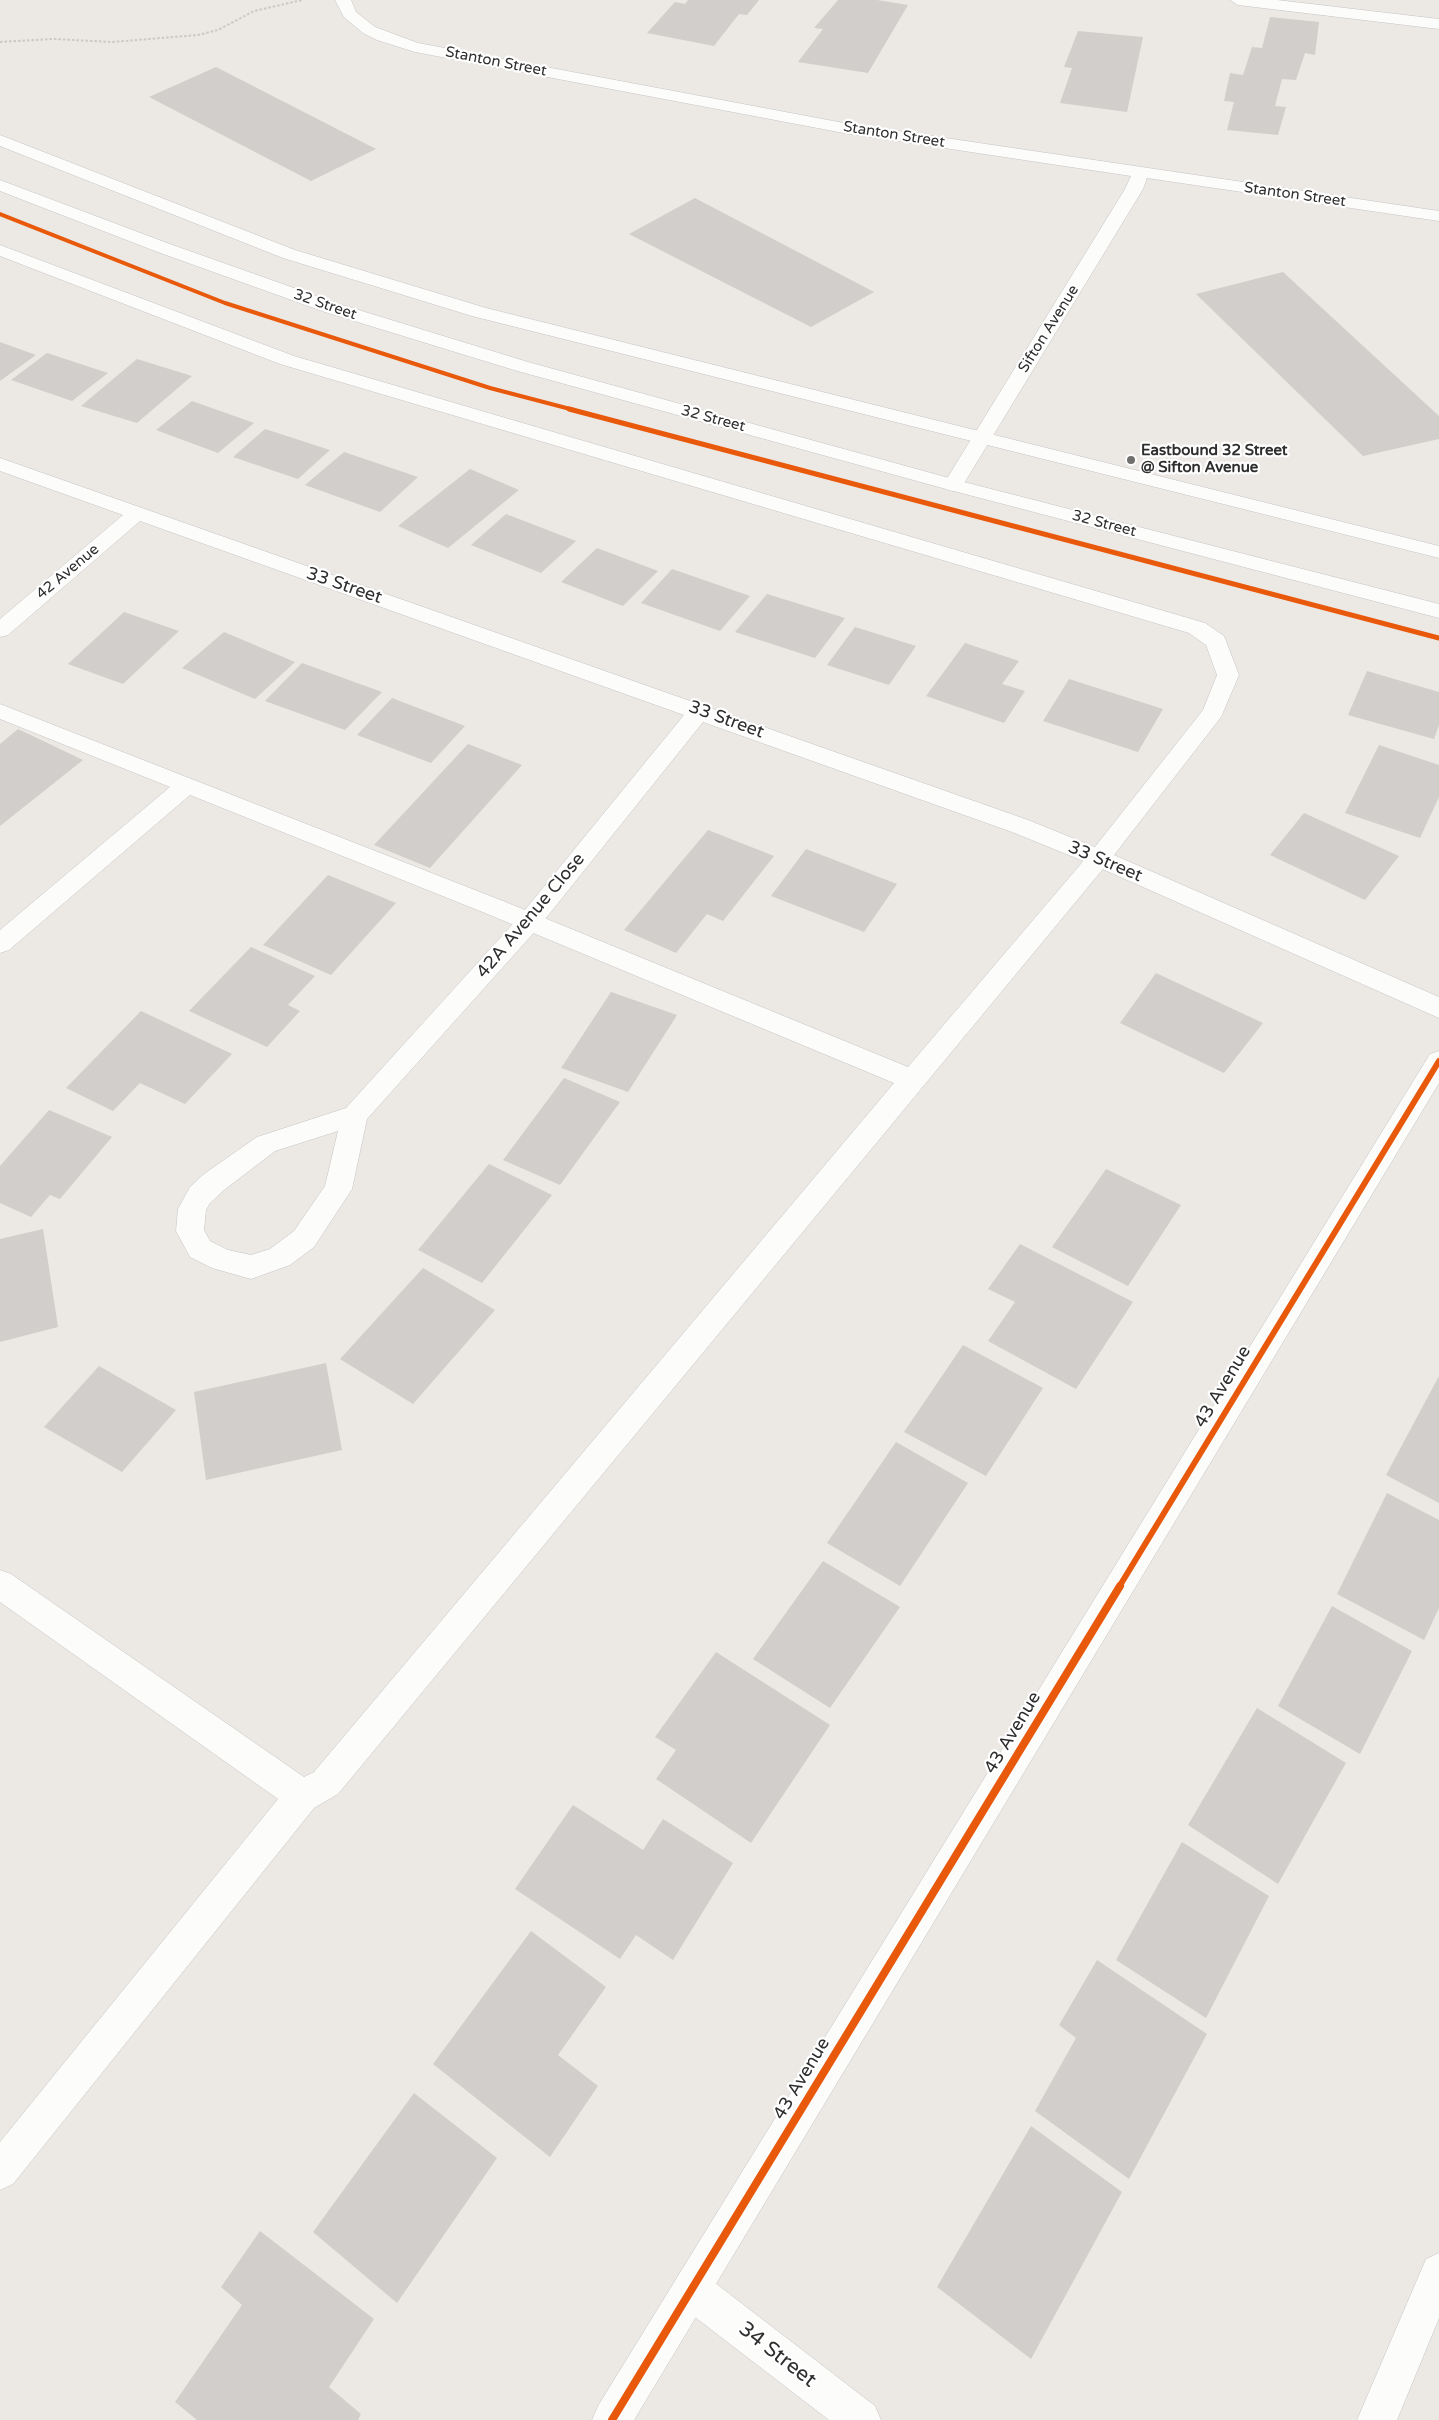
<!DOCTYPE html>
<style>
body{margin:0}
canvas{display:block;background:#ece8e4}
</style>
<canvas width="1439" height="2420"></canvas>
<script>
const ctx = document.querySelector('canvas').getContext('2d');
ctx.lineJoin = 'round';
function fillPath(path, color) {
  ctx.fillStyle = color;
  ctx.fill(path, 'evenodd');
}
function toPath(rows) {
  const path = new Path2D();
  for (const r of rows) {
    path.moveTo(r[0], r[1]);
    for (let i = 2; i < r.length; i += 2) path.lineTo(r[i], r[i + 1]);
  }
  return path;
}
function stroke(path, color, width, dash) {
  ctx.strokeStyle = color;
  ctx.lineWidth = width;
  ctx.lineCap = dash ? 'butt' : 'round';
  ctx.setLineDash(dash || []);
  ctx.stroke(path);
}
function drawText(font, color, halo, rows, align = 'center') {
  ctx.font = font + ' "Varela Round",sans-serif';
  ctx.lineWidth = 4.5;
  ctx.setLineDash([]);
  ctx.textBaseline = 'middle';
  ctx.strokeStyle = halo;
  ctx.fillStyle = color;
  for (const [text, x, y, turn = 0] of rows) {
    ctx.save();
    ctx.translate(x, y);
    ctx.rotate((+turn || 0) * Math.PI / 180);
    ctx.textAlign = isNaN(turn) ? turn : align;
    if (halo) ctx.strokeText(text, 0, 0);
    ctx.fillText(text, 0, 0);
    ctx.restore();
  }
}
fillPath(toPath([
 [688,0,759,0,747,15,739,14,714,46,647,33,675,2,685,4],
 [838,0,877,0,908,5,868,73,798,62,823,29,814,28],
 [1270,17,1319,22,1315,55,1305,53,1296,80,1282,79,1275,106,1286,107,1278,135,1227,130,1234,102,1224,101,1230,73,1243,75,1252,47,1262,48],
 [1078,31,1143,37,1127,112,1060,103,1072,68,1064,67],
 [216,67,376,149,311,181,149,97],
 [695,198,874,292,811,327,629,234],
 [1283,272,1439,416,1439,439,1363,456,1196,294],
 [0,342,36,355,0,381],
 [47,353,108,373,72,401,11,380],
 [137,359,192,376,137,423,81,406],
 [192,401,254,423,218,453,156,430],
 [265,429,330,450,298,479,233,457],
 [344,452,418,477,380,512,305,485],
 [470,469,519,490,448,548,398,526],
 [506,514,576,541,541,573,471,545],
 [597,548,658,571,623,606,561,582],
 [672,569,750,596,720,631,641,603],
 [767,594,845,618,815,658,735,632],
 [124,612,179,631,123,684,68,664],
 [855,627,916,646,889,685,827,665],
 [224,632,295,662,255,699,182,668],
 [965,643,1019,661,1002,684,1025,691,1004,723,926,696],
 [302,663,382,692,345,730,265,701],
 [1367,671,1439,692,1439,725,1434,739,1348,715],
 [1069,679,1163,709,1138,752,1043,721],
 [392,698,465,726,431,763,357,735],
 [18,729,83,760,0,826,0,744],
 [468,744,522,765,430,868,374,845],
 [1379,745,1439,765,1439,797,1420,838,1345,813],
 [1304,813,1399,856,1365,900,1270,855],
 [708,830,774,856,723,921,707,914,676,953,624,930],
 [806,849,897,884,864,932,771,896],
 [328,875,396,903,331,975,263,945],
 [251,947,315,976,288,1005,300,1011,267,1047,189,1011],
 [1156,973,1263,1023,1224,1073,1120,1023],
 [611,992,677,1015,628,1092,561,1068],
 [141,1011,232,1054,185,1104,140,1083,113,1111,66,1088],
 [564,1078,620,1102,560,1185,503,1160],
 [49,1110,112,1137,60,1199,50,1195,31,1217,0,1203,0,1166],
 [489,1164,552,1195,482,1283,418,1250],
 [1106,1169,1181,1205,1128,1286,1052,1247],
 [43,1229,58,1327,0,1342,0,1239],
 [1020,1244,1133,1302,1076,1389,988,1341,1015,1302,988,1289],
 [423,1268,495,1310,413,1404,340,1359],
 [963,1345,1043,1388,986,1476,904,1432],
 [326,1363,342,1450,206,1480,194,1392],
 [99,1366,176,1410,122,1472,44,1427],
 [1439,1376,1439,1503,1386,1475],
 [896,1442,968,1483,900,1586,827,1543],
 [1387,1493,1439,1520,1439,1608,1424,1640,1337,1594],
 [823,1561,900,1607,830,1708,753,1659],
 [1332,1606,1412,1651,1360,1754,1278,1706],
 [716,1652,830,1725,751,1843,656,1779,676,1750,655,1737],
 [1257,1708,1346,1763,1278,1884,1188,1825],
 [573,1805,643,1850,663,1819,733,1863,673,1960,636,1935,620,1959,515,1889],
 [1182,1842,1269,1896,1206,2018,1116,1960],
 [531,1931,606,1987,558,2055,598,2086,550,2157,433,2064],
 [1097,1960,1207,2034,1129,2179,1035,2111,1076,2038,1059,2025],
 [414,2093,497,2158,397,2303,313,2232],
 [1031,2126,1122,2192,1031,2359,937,2287],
 [260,2231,374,2319,329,2387,361,2414,358,2420,197,2420,175,2402,242,2305,221,2287]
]), '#d1cecb');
const service = toPath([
 [1230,0,1277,0,1439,19,1439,29,1238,5,1230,0],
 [0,245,294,356,1205,623,1224,636,1239,675,1221,717,1107,864,338,1794,314,1808,13,2184,0,2190,0,2142,278,1799,0,1602,0,1570,11,1574,304,1777,314,1772,894,1083,485,913,190,795,9,950,0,953,0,930,170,787,0,719,0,704,503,901,908,1067,1091,852,1203,710,1217,675,1206,645,1189,633,280,364,0,256,0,245],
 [1439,2253,1439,2318,1397,2420,1357,2420,1426,2259,1439,2253]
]);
const minor = toPath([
 [335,0,351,0,356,12,375,27,418,43,844,123,1439,211,1439,221,1147,178,1143,189,963,485,960,489,953,491,946,489,943,485,1125,189,1131,176,844,133,415,52,377,40,363,33,344,17,335,0],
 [0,458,1028,820,1107,852,1439,997,1439,1018,1091,864,1012,832,703,722,538,928,367,1119,352,1189,314,1247,290,1265,251,1279,212,1268,190,1257,176,1231,178,1209,190,1187,204,1174,257,1137,346,1108,520,916,684,715,140,521,8,635,0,637,0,619,123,515,0,471,0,458],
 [338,1131,325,1186,294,1231,270,1249,251,1255,228,1250,210,1241,204,1230,206,1210,210,1203,224,1190,275,1151,338,1131],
 [692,2271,706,2276,875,2406,881,2420,829,2420,678,2304,673,2290,678,2276,692,2271]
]);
const tertiary = toPath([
 [1439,1051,1439,1083,634,2420,592,2420,598,2406,1430,1054,1439,1051]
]);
const secondary = toPath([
 [0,135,295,250,486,308,1439,546,1439,558,472,316,283,258,0,146,0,135],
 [0,180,167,243,339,304,528,362,960,481,1439,604,1439,618,946,489,514,370,325,312,155,251,0,191,0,180]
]);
stroke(service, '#c5c4c5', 1);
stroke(minor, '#c5c4c5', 1);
stroke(tertiary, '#c5c4c5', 1);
stroke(secondary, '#c5c4c5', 1);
stroke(toPath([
 [0,42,54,39,112,42,198,35,218,30,254,11,302,0]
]), '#c9c9c8', 2, [2.5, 2]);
fillPath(service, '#fcfcfb');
fillPath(minor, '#fcfcfb');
fillPath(tertiary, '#fcfcfb');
fillPath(secondary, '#fcfcfb');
stroke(toPath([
 [0,214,225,303,490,388,574,410]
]), '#e8590c', 4);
stroke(toPath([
 [569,409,1439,638]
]), '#e8590c', 5);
stroke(toPath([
 [1119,1587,1439,1061]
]), '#e8590c', 6);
stroke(toPath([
 [612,2420,1120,1586]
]), '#e8590c', 8);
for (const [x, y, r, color] of [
 [1131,460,5,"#706f6e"]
]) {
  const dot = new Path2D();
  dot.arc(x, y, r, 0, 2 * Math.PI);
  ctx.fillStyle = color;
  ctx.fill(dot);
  stroke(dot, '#fff', 2);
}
drawText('15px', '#2e2e2e', '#fff', [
 ["Stanton Street",496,62,11],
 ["Stanton Street",894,135,9],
 ["Stanton Street",1295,195,8],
 ["32 Street",325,305,19],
 ["Sifton Avenue",1049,329,-58],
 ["32 Street",713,419,15],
 ["32 Street",1104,524,15],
 ["42 Avenue",68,572,-40]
]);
drawText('bold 15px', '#2e2e2e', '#fff', [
 ["Eastbound 32 Street",1141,451],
 ["@ Sifton Avenue",1141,468]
], 'left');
drawText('18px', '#2e2e2e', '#fff', [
 ["33 Street",344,586,19],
 ["33 Street",726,720,20],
 ["33 Street",1105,862,23],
 ["42A Avenue Close",531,916,-50],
 ["43 Avenue",1223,1387,-59],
 ["43 Avenue",1013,1733,-59],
 ["43 Avenue",802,2079,-59]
]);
drawText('21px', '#2e2e2e', '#fff', [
 ["34 Street",777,2355,38]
]);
</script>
